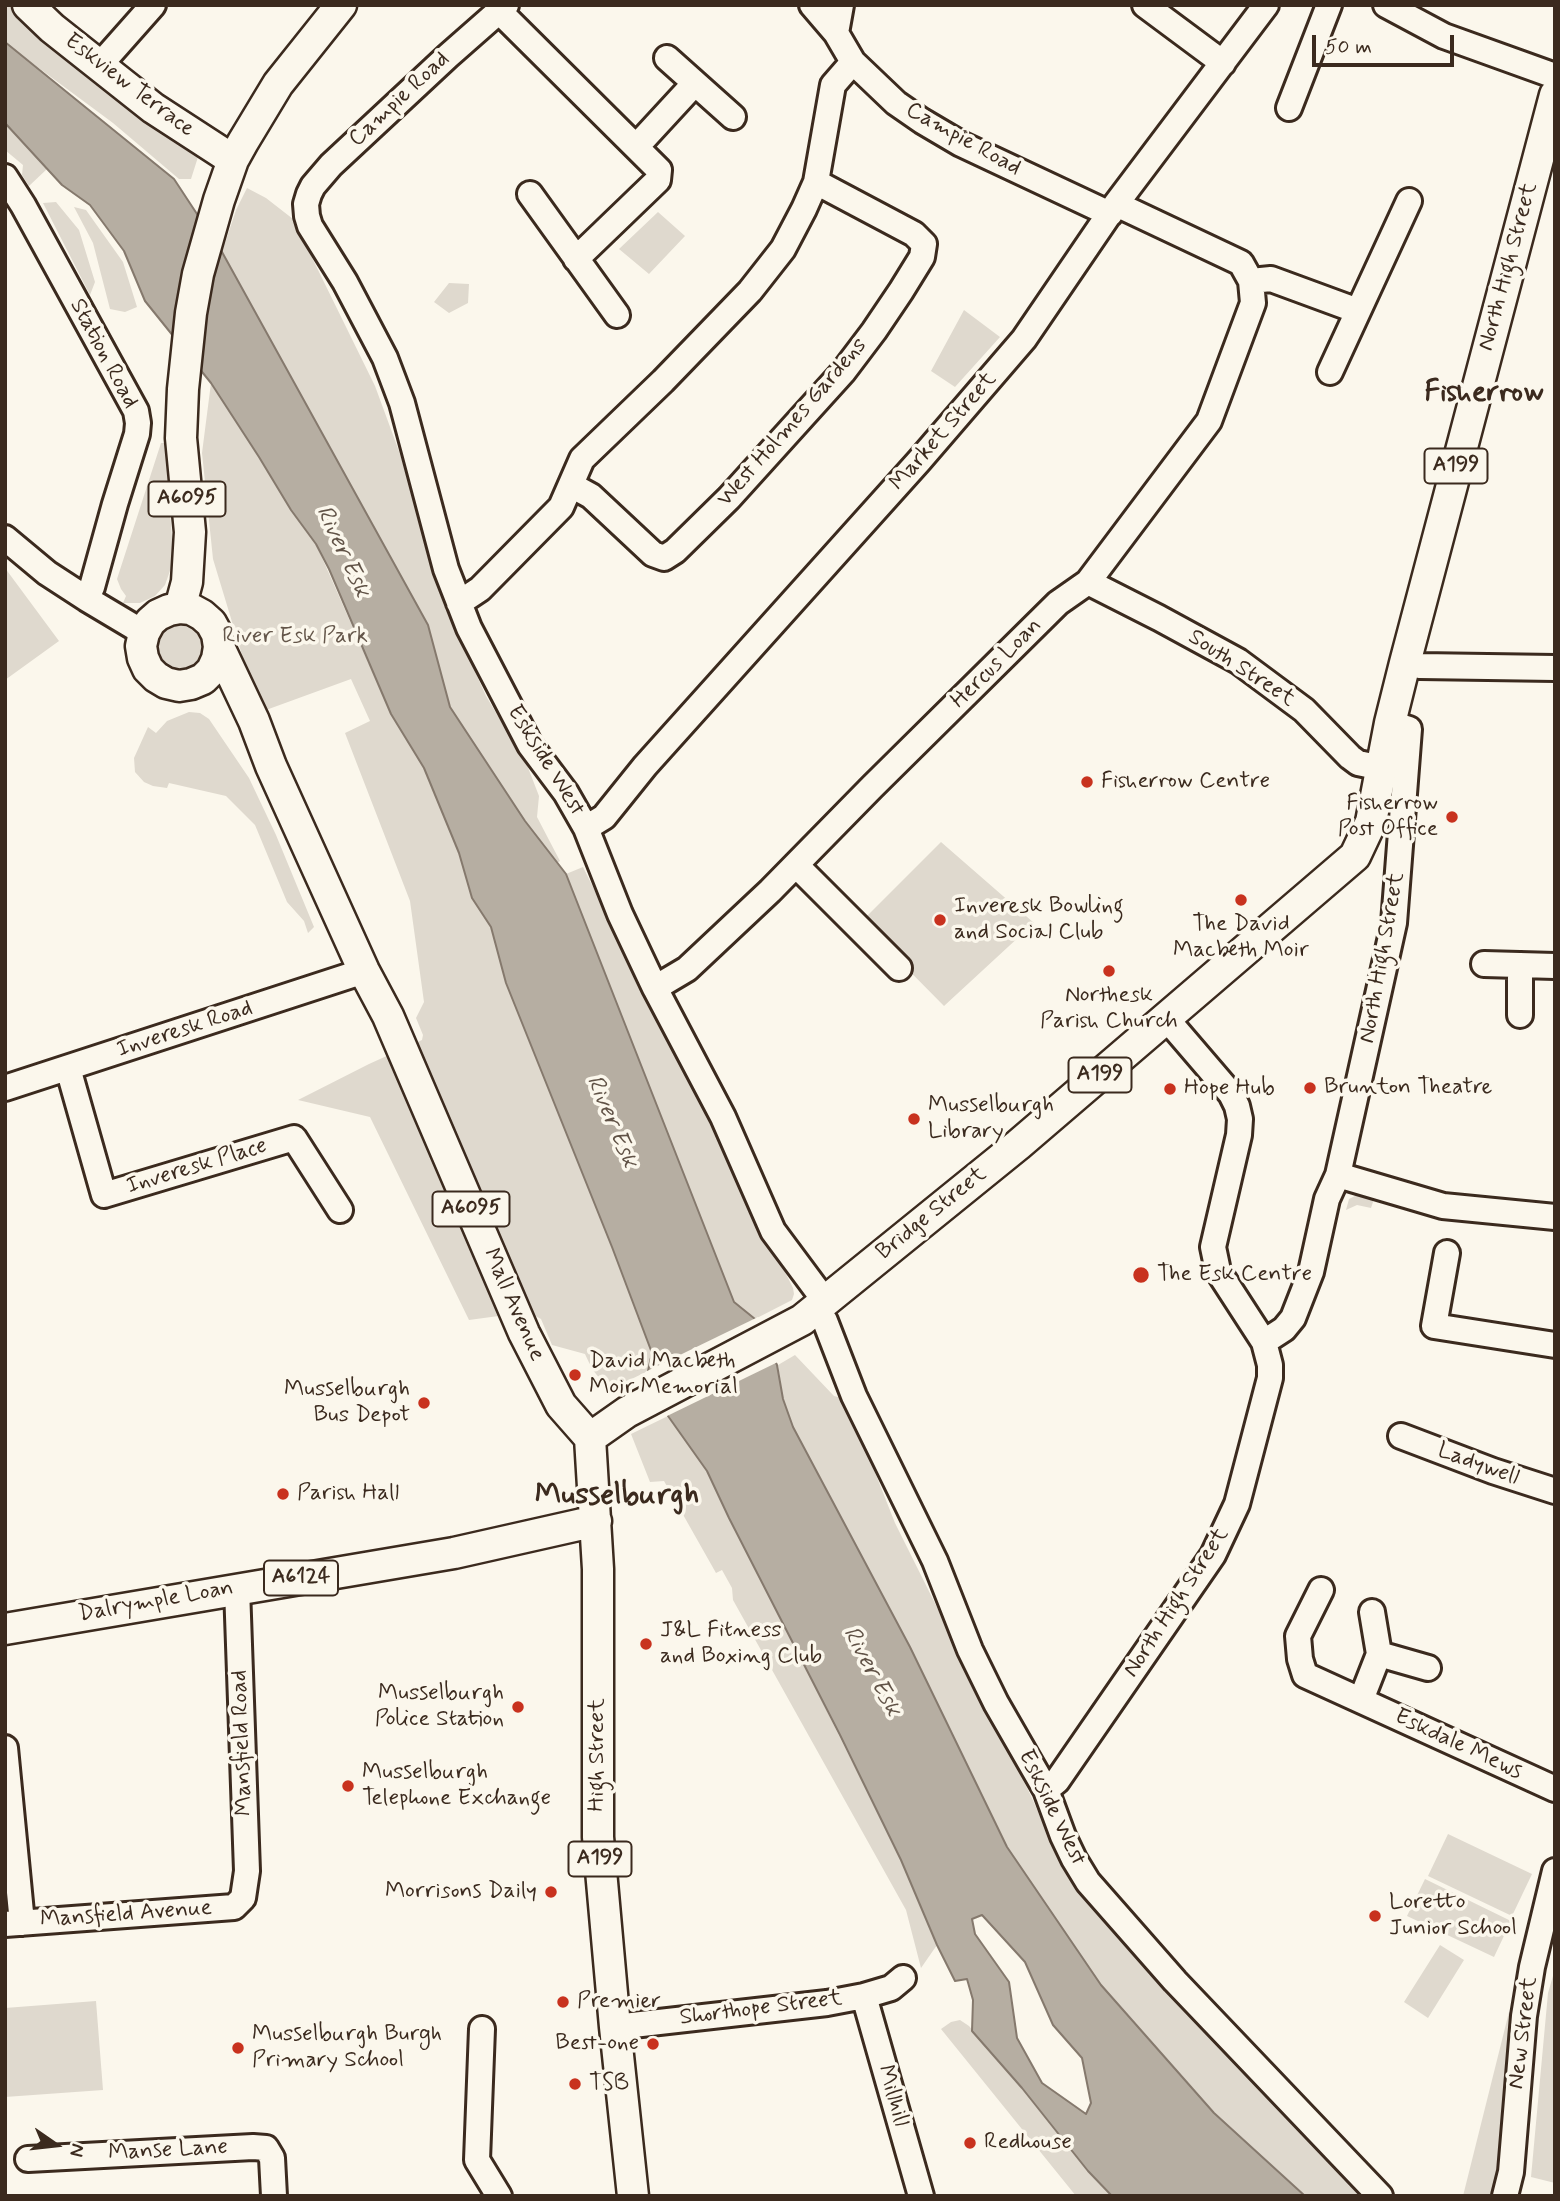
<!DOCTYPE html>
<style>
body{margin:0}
#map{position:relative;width:1560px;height:2201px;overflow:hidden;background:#fbf7ec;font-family:Mynerve,sans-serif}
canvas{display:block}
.frame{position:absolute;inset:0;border:7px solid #3b2a1e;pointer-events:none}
.north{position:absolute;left:21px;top:2110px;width:70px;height:70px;-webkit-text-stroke:5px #fbf7ec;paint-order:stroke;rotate:104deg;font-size:19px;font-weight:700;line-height:28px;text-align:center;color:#3b2a1e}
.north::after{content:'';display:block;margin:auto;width:24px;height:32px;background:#3b2a1e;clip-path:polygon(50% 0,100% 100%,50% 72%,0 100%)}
.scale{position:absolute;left:1312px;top:35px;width:142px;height:32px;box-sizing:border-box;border:4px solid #3b2a1e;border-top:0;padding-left:9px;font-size:21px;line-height:24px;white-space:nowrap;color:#3b2a1e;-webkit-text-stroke:5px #fbf7ec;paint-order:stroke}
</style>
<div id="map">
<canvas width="1560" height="2201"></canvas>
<div class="frame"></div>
<div class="north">N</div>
<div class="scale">50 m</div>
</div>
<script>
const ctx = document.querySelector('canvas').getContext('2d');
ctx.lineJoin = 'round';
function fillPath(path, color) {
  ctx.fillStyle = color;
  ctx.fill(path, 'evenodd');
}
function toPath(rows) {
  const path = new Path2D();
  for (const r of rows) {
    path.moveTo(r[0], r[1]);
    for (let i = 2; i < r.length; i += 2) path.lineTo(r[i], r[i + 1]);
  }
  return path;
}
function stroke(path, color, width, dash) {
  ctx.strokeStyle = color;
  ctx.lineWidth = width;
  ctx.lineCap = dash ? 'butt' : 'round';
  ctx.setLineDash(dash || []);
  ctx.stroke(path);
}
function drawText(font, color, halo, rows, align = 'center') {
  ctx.font = font + ' Mynerve,sans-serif';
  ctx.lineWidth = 7;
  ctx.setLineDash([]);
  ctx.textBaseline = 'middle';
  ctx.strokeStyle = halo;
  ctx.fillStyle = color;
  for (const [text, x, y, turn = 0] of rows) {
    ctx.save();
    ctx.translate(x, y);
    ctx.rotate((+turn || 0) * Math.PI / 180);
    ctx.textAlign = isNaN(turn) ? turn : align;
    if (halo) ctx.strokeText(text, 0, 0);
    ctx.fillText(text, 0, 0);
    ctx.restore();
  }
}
fillPath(toPath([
 [5,5,12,5,91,81,198,157,191,179,179,179,113,123,5,43],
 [5,123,47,169,29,186,22,175,23,165,5,150],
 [247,188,266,198,293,219,375,386,400,454,443,601,486,696,527,765,539,796,537,817,560,861,557,863,525,821,450,707,428,625,222,252,236,210],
 [56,202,79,230,95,282,90,295,43,203],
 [74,207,86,210,123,262,137,307,125,312,110,309,93,243],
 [658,212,685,236,649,274,619,249],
 [449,283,469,284,468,303,449,313,434,302],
 [964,310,1000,337,955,387,931,371],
 [211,383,259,457,291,510,316,544,391,714,424,768,459,853,472,898,491,927,506,983,612,1247,652,1353,648,1371,609,1390,592,1369,585,1354,552,1345,541,1319,528,1312,469,1320,370,1117,298,1100,369,1064,422,1040,423,1035,416,1018,424,1002,410,901,345,733,370,721,351,679,266,710,249,678,213,559,202,453],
 [161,443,169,443,168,486,173,550,172,565,165,585,155,596,140,603,123,603,126,596,121,589,117,579],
 [5,568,59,641,5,680],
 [190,620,207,640,200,665,185,674,160,667,152,634,158,627],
 [189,712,200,713,209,719,249,778,276,835,314,927,308,933,304,921,287,902,255,825,226,796,169,783,167,788,153,786,144,782,135,772,134,758,148,727,156,733,167,721],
 [941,842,1034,923,944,1006,861,922],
 [583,867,793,1288,794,1294,792,1300,755,1319,734,1302,566,874],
 [1357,1195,1374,1199,1371,1208,1357,1205,1346,1210,1349,1199],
 [795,1355,834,1396,846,1399,895,1523,1031,1796,1057,1855,1098,1912,1366,2196,1305,2196,1214,2113,1101,1985,1032,1886,1007,1847,910,1647,793,1427,783,1399,778,1365],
 [668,1416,707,1470,901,1860,937,1945,921,1968,906,1910,733,1600,732,1588,722,1570,716,1573,664,1481,650,1482,631,1434],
 [1448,1834,1532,1874,1512,1916,1428,1876],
 [1425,1879,1511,1921,1494,1957,1407,1916],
 [1440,1945,1464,1960,1428,2018,1404,2002],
 [1555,1969,1555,2183,1531,2177,1548,1993],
 [96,2001,103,2090,5,2097,5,2008],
 [1509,2012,1513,2013,1497,2181,1489,2196,1463,2196],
 [960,2020,969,2026,1022,2088,1088,2171,1112,2196,1076,2196,941,2029,951,2022]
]), '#dfd9ce');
const water = toPath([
 [5,42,174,179,222,252,428,625,450,707,525,821,566,874,734,1302,755,1319,777,1365,783,1399,793,1427,910,1647,1007,1847,1101,1985,1214,2113,1305,2196,1112,2196,1088,2171,1022,2088,972,2031,973,2000,967,1979,955,1981,937,1945,901,1860,840,1735,729,1518,707,1471,668,1416,648,1371,652,1353,612,1247,506,983,491,927,472,898,459,853,424,768,391,714,329,569,316,544,291,510,259,457,211,383,145,301,124,251,90,205,62,185,5,123,5,42],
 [982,1915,1025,1962,1053,2025,1082,2058,1091,2103,1086,2114,1042,2083,1017,2038,1009,1982,975,1934,972,1919,982,1915]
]);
fillPath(water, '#b6aea2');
stroke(water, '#85796d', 2);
fillPath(toPath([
 [758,1317,780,1361,665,1417,645,1372]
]), '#fbf7ec');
const minor = toPath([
 [506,5,448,56,331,165,313,186,309,194,306,204,307,216,310,226,345,282,385,358,402,403,446,569,469,628,530,745,566,793,586,828,620,914,655,988,723,1117,773,1231,825,1301],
 [812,5,836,33,853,62,896,103,922,121,961,144,1110,214],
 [1145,5,1223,63],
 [1386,5,1444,36,1555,76],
 [499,11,659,170,658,180,576,259],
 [836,33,841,5],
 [667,58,733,117],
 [99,66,153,5],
 [1289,108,1329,5],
 [636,147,695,83],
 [5,177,23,205,136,411,138,423,137,434,115,504,92,587,87,599,144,633],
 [530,194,617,315],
 [1116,204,1241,263,1251,281,1271,279,1358,311],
 [1330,372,1409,201],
 [571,485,591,496,653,554,664,558,675,551,729,498,843,372,874,331,901,291,922,257,924,244,914,234,816,182],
 [5,538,47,573,87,599],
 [1088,582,1159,618,1238,661,1304,710,1350,757,1358,763,1382,768],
 [459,603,480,589,561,507,582,459,663,381,750,291,783,249,804,209,816,182,833,85,853,62],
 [1405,663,1420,666,1555,668],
 [586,828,604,817,645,766,919,461,1024,339,1116,204,1266,5],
 [796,865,899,968],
 [1484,964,1555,966],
 [655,988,687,969,770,891,872,787,1058,603,1088,582,1209,421,1253,303,1251,281],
 [1520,1015,1520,965],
 [68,1068,104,1195,294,1138,340,1210],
 [5,1088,364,971],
 [1338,1175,1443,1206,1555,1217],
 [1447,1253,1434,1326,1555,1345],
 [815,1309,825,1321,854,1396,935,1561,970,1650,996,1703,1046,1790,1063,1836,1074,1859,1088,1882,1175,1981,1380,2196],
 [1264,1342,1284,1329,1293,1318,1311,1272,1327,1199,1338,1175,1394,923,1409,729,1390,723],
 [1401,1436,1493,1471,1555,1491],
 [1321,1590,1298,1636,1300,1659,1305,1675,1555,1789],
 [1379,1654,1428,1668],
 [1361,1700,1379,1654,1372,1612],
 [5,1748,22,1923],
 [1046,1790,1057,1781,1213,1555,1237,1504,1270,1378,1270,1365,1264,1342,1218,1271,1213,1247,1239,1135,1240,1119,1237,1106,1231,1094,1165,1017],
 [5,1924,234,1907,243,1898,247,1871,237,1588],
 [864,1996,921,2196],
 [615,2027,827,2003,864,1996,891,1988,903,1978],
 [482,2029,477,2160,499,2196],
 [28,2159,253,2147,266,2148,272,2158,274,2196],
 [1505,2196,1511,2172,1524,2016,1532,1967,1555,1871]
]);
const major = toPath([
 [28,5,52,28,153,108,233,160],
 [180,608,187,582,190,532,181,438,183,389,191,313,198,274,219,200,233,160,243,142,278,84,341,5],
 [219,647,217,659,212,670,203,679,191,684,179,686,166,683,156,677,148,669,143,658,141,646,144,633,150,622,158,615,169,610,180,608,191,609,202,615,211,623,217,634,219,647,254,721,271,766,364,971,388,1016,524,1333,561,1405,590,1438],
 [590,1438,627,1412,802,1320,1018,1145,1355,856,1371,822,1390,723,1405,663,1555,95],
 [590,1438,598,1569,598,1837,615,2027,633,2196],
 [5,1629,454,1553,596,1521]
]);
stroke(minor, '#3b2a1e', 30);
stroke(major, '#3b2a1e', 35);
stroke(minor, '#fbf7ec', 24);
stroke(major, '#fbf7ec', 30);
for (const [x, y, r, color] of [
 [1087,782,7,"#c8321e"],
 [1452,817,7,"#c8321e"],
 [1241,900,7,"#c8321e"],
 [940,920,7,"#c8321e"],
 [1109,971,7,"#c8321e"],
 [1310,1088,7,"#c8321e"],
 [1170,1089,7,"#c8321e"],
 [914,1119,7,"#c8321e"],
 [1141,1275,9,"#c8321e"],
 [575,1375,7,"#c8321e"],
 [424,1403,7,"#c8321e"],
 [283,1494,7,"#c8321e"],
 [646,1644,7,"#c8321e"],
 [518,1707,7,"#c8321e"],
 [348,1786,7,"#c8321e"],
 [551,1892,7,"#c8321e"],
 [1375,1916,7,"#c8321e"],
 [563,2002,7,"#c8321e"],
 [653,2044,7,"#c8321e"],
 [238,2048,7,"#c8321e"],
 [575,2084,7,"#c8321e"],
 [970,2143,7,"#c8321e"]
]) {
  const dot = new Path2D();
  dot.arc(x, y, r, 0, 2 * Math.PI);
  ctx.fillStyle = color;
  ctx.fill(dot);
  stroke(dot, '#fbf7ec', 2.5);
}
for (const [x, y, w] of [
 [1456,466,63],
 [187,499,77],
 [1100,1075,63],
 [471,1209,77],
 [301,1578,74],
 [600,1859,63]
]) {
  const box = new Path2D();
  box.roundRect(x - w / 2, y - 17.5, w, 35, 5);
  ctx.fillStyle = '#fbf7ec';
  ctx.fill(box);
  stroke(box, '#3b2a1e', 2);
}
drawText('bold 21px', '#3b2a1e', null, [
 ["A199",1456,466],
 ["A6095",187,499],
 ["A199",1100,1075],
 ["A6095",471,1209],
 ["A6124",301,1578],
 ["A199",600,1859]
]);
drawText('23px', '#3b2a1e', '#fbf7ec', [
 ["Eskview Terrace",129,86,37],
 ["Campie Road",400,100,-43],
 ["Campie Road",963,140,29],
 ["North High Street",1509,267,-75],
 ["Station Road",103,354,62],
 ["West Holmes Gardens",793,423,-49],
 ["Market Street",944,432,-49],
 ["Hercus Loan",997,664,-45],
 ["South Street",1241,669,33],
 ["Eskside West",545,761,58],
 ["North High Street",1383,958,-80],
 ["Inveresk Road",185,1030,-18],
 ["Inveresk Place",197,1167,-17],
 ["Bridge Street",932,1214,-39],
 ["Mall Avenue",513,1305,66],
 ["Ladywell",1478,1465,20],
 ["Dalrymple Loan",156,1602,-10],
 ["North High Street",1177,1603,-57],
 ["Mansfield Road",243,1743,-92],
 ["Eskdale Mews",1458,1745,25],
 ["High Street",598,1755,-90],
 ["Eskside West",1051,1808,64],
 ["Mansfield Avenue",126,1915,-4],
 ["Shorthope Street",761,2009,-7],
 ["New Street",1524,2033,-83],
 ["Millhill",892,2096,74],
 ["Manse Lane",168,2151,-3]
]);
drawText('23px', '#64564a', '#fbf7ec', [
 ["River Esk Park",295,637]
]);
drawText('23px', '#3b2a1e', '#fbf7ec', [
 ["Fisherrow Centre",1101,782],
 ["Fisherrow",1438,804,"right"],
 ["Post Office",1438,830,"right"],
 ["Inveresk Bowling",954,907],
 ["and Social Club",954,933],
 ["The David",1241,925,"center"],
 ["Macbeth Moir",1241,951,"center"],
 ["Northesk",1109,996,"center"],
 ["Parish Church",1109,1022,"center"],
 ["Brunton Theatre",1324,1088],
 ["Hope Hub",1184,1089],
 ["Musselburgh",928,1106],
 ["Library",928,1132],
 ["The Esk Centre",1157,1275],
 ["David Macbeth",589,1362],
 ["Moir Memorial",589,1388],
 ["Musselburgh",410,1390,"right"],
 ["Bus Depot",410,1416,"right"],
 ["Parish Hall",297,1494],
 ["J&L Fitness",660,1631],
 ["and Boxing Club",660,1657],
 ["Musselburgh",504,1694,"right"],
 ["Police Station",504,1720,"right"],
 ["Musselburgh",362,1773],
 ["Telephone Exchange",362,1799],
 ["Morrisons Daily",537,1892,"right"],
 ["Loretto",1389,1903],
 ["Junior School",1389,1929],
 ["Premier",577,2002],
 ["Musselburgh Burgh",252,2035],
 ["Primary School",252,2061],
 ["Best-one",639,2044,"right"],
 ["TSB",589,2084],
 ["Redhouse",984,2143]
], 'left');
drawText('italic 24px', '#605246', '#fbf7ec', [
 ["River Esk",342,552,65],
 ["River Esk",611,1122,67],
 ["River Esk",871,1672,62]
]);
drawText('bold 30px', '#3b2a1e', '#fbf7ec', [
 ["Fisherrow",1484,394],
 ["Musselburgh",617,1497]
]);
</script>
